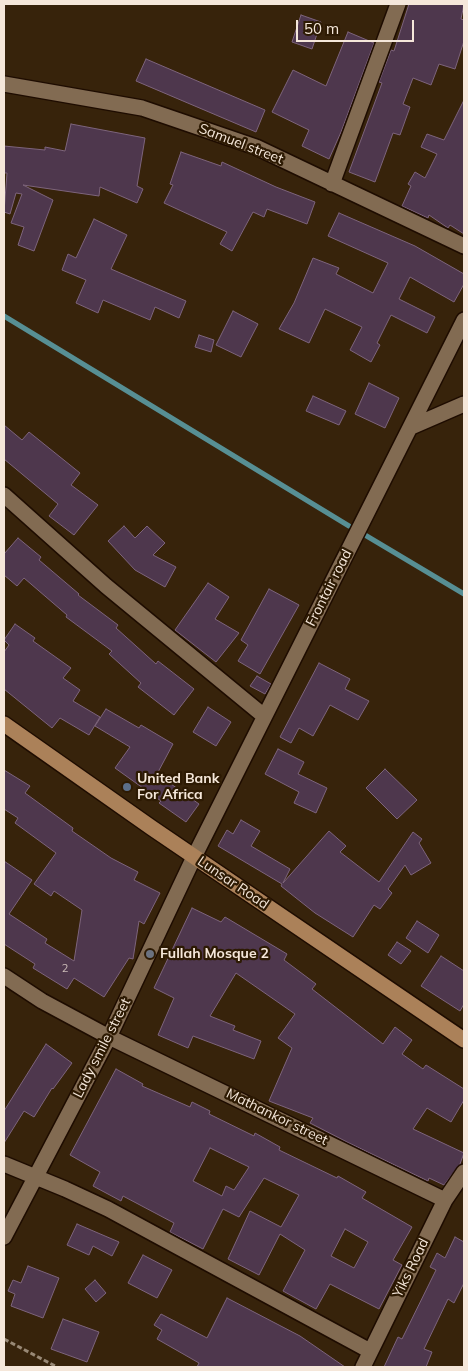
<!DOCTYPE html>
<style>
body{margin:0}
#map{position:relative;width:468px;height:1371px;overflow:hidden;background:#37230b;font-family:Mulish,sans-serif}
canvas{display:block}
.frame{position:absolute;inset:0;border:5px solid #f5e7da;pointer-events:none}
.scale{position:absolute;left:296px;top:20px;width:118px;height:22px;box-sizing:border-box;border:2px solid #f5e7da;border-top:0;padding-left:6px;font-size:15px;line-height:18px;white-space:nowrap;color:#f5e7da;-webkit-text-stroke:4px #2d1a03;paint-order:stroke}
</style>
<div id="map">
<canvas width="468" height="1371"></canvas>
<div class="frame"></div>
<div class="scale">50 m</div>
</div>
<script>
const ctx = document.querySelector('canvas').getContext('2d');
ctx.lineJoin = 'round';
function toPath(rows) {
  const path = new Path2D();
  for (const r of rows) {
    path.moveTo(r[0], r[1]);
    for (let i = 2; i < r.length; i += 2) path.lineTo(r[i], r[i + 1]);
  }
  return path;
}
function stroke(path, color, width, dash) {
  ctx.strokeStyle = color;
  ctx.lineWidth = width;
  ctx.lineCap = dash ? 'butt' : 'round';
  ctx.setLineDash(dash || []);
  ctx.stroke(path);
}
function fillPath(path, color) {
  ctx.fillStyle = color;
  ctx.fill(path, 'evenodd');
}
function drawText(font, color, halo, rows, align = 'center') {
  ctx.font = font + ' Mulish,sans-serif';
  ctx.lineWidth = 4.5;
  ctx.setLineDash([]);
  ctx.textBaseline = 'middle';
  ctx.strokeStyle = halo;
  ctx.fillStyle = color;
  for (const [text, x, y, turn = 0] of rows) {
    ctx.save();
    ctx.translate(x, y);
    ctx.rotate((+turn || 0) * Math.PI / 180);
    ctx.textAlign = isNaN(turn) ? turn : align;
    if (halo) ctx.strokeText(text, 0, 0);
    ctx.fillText(text, 0, 0);
    ctx.restore();
  }
}
stroke(toPath([
 [4,316,349,526],
 [365,535,464,594]
]), '#578f94', 5);
const building = toPath([
 [409,4,464,4,461,19,464,20,464,41,455,69,439,64,431,85,413,78,403,104,410,107,400,135,393,133,375,182,349,172,382,83,379,82,391,50,394,51,409,4],
 [301,15,321,22,312,49,292,42,301,15],
 [348,32,374,43,341,132,329,159,302,146,309,130,272,112,293,70,326,86,348,32],
 [146,59,265,110,256,132,136,81,146,59],
 [464,100,464,234,450,225,448,228,429,215,428,218,402,206,411,186,408,184,415,172,425,178,437,154,421,147,427,134,444,140,464,100],
 [71,124,145,138,137,186,143,189,137,203,100,187,99,196,23,185,53,200,34,251,18,245,24,227,11,223,22,194,16,193,10,214,4,212,7,173,4,173,4,146,45,150,45,147,65,151,71,124],
 [181,152,221,166,222,162,276,187,315,202,307,224,267,209,264,217,253,212,232,251,220,244,227,232,164,203,173,185,170,184,181,152],
 [339,213,415,246,464,274,464,284,454,302,410,277,399,299,435,317,427,333,391,315,377,343,380,345,371,362,350,350,362,327,325,309,309,343,279,329,294,303,313,258,339,268,336,274,373,293,388,263,328,236,339,213],
 [94,219,127,235,111,269,186,301,179,318,155,307,150,320,103,300,98,313,76,303,86,280,62,270,68,254,76,258,94,219],
 [233,311,258,324,241,357,216,345,233,311],
 [199,335,214,340,211,352,195,347,199,335],
 [369,383,399,398,385,428,355,414,369,383],
 [313,396,346,411,339,425,306,411,313,396],
 [4,425,22,440,29,432,80,473,71,485,98,505,74,535,49,516,58,504,4,459,4,425],
 [124,526,135,538,147,526,165,543,153,555,176,567,165,587,135,570,108,541,124,526],
 [18,538,41,557,39,560,79,594,78,595,118,625,116,628,156,664,158,661,194,689,174,715,138,687,141,683,109,654,112,651,66,617,67,615,24,578,17,586,4,575,4,554,18,538],
 [208,583,229,597,215,619,239,633,216,662,175,630,208,583],
 [269,589,299,605,260,674,238,661,248,645,241,640,269,589],
 [15,624,35,638,33,641,71,668,63,678,80,690,73,701,100,717,89,735,60,718,52,728,4,689,4,652,9,645,4,640,15,624],
 [319,663,350,679,345,689,369,701,358,720,330,705,313,736,299,728,291,743,280,737,319,663],
 [257,676,271,684,265,694,250,686,257,676],
 [208,707,231,722,216,746,193,732,208,707],
 [106,709,139,728,141,725,173,744,157,774,199,804,186,822,159,803,161,801,115,768,130,747,95,726,106,709],
 [278,749,304,762,298,774,327,788,316,813,294,803,299,792,265,774,278,749],
 [385,769,417,800,397,819,366,788,385,769],
 [4,770,30,786,25,793,73,828,72,831,111,858,138,872,134,880,160,893,144,924,139,921,133,959,129,958,104,997,74,978,67,989,33,968,35,964,4,944,4,861,32,880,9,914,47,939,45,943,74,961,82,910,54,891,51,896,34,884,56,853,15,823,18,818,4,809,4,770],
 [241,820,260,831,251,846,290,869,283,883,329,831,346,846,340,852,379,882,413,832,422,839,419,843,431,863,411,875,405,865,388,889,392,893,380,909,374,905,353,937,315,913,281,886,282,884,218,846,227,830,233,834,241,820],
 [192,908,221,922,225,917,287,954,284,960,316,984,312,989,383,1044,395,1027,412,1040,402,1054,423,1069,426,1065,464,1089,464,1100,451,1122,427,1108,413,1129,464,1153,460,1164,444,1185,429,1178,428,1181,347,1142,310,1123,313,1118,269,1101,292,1048,278,1038,295,1014,236,973,210,1016,235,1026,233,1030,261,1041,254,1059,193,1036,188,1048,158,1035,174,998,154,988,192,908],
 [417,921,439,935,428,953,406,938,417,921],
 [397,942,411,951,401,964,388,955,397,942],
 [441,956,464,971,464,1004,460,1011,421,986,441,956],
 [46,1044,72,1063,53,1089,52,1088,34,1117,24,1111,4,1143,4,1111,46,1044],
 [116,1069,143,1084,142,1086,190,1107,192,1102,210,1111,209,1114,254,1136,255,1133,280,1147,279,1150,337,1178,338,1176,366,1192,362,1198,412,1227,393,1260,402,1265,379,1309,330,1284,316,1309,283,1291,305,1250,280,1234,259,1275,228,1259,250,1211,281,1227,299,1195,264,1178,239,1217,223,1209,203,1249,170,1232,174,1223,123,1196,121,1201,93,1186,100,1172,70,1155,116,1069],
 [210,1148,249,1167,234,1190,226,1186,222,1196,193,1181,210,1148],
 [345,1229,368,1242,354,1268,331,1256,345,1229],
 [77,1224,119,1242,112,1256,93,1246,89,1255,67,1245,77,1224],
 [455,1237,464,1242,464,1283,454,1303,448,1299,424,1349,432,1352,426,1367,384,1367,398,1337,402,1339,436,1270,430,1267,437,1253,445,1258,455,1237],
 [143,1255,172,1270,157,1298,128,1283,143,1255],
 [28,1266,59,1278,43,1318,11,1306,15,1294,8,1291,13,1280,21,1283,28,1266],
 [95,1280,106,1293,96,1302,85,1289,95,1280],
 [227,1298,300,1336,345,1367,197,1367,199,1363,157,1339,162,1330,154,1325,161,1314,207,1338,227,1298],
 [63,1319,99,1332,87,1362,51,1349,63,1319]
]);
fillPath(building, '#4e374d');
stroke(building, '#7d647c', 1);
const minor = toPath([
 [4,84,142,108,256,147,464,246],
 [332,184,398,4],
 [411,427,464,404],
 [4,495,106,586,264,716],
 [4,976,42,1001,109,1037,445,1200],
 [4,1164,65,1189,108,1209,370,1351],
 [4,1237,109,1037,194,857,464,320],
 [363,1367,445,1200,464,1172]
]);
const major = toPath([
 [4,724,152,828,464,1040]
]);
stroke(minor, '#1e0c00', 18);
stroke(major, '#1e0c00', 18);
stroke(toPath([
 [4,1339,57,1367]
]), '#988875', 3, [5, 2.5]);
stroke(minor, '#826b52', 15);
stroke(major, '#ab8159', 15);
for (const [x, y, r, color] of [
 [127,787,5,"#5c6f8a"],
 [150,954,5,"#6b7280"]
]) {
  const dot = new Path2D();
  dot.arc(x, y, r, 0, 2 * Math.PI);
  ctx.fillStyle = color;
  ctx.fill(dot);
  stroke(dot, '#2d1a03', 2);
}
drawText('11px', '#cbbbb7', null, [
 ["2",65,969]
]);
drawText('14px', '#f5e7da', '#2d1a03', [
 ["Samuel street",241,144,21],
 ["Frontair road",329,588,-63],
 ["Lunsar Road",233,883,34],
 ["Lady smile street",102,1048,-63],
 ["Mathankor street",277,1117,26],
 ["Yiks Road",411,1268,-64]
]);
drawText('bold 14px', '#f5e7da', '#2d1a03', [
 ["United Bank",137,779],
 ["For Africa",137,795],
 ["Fullah Mosque 2",160,954]
], 'left');
</script>
